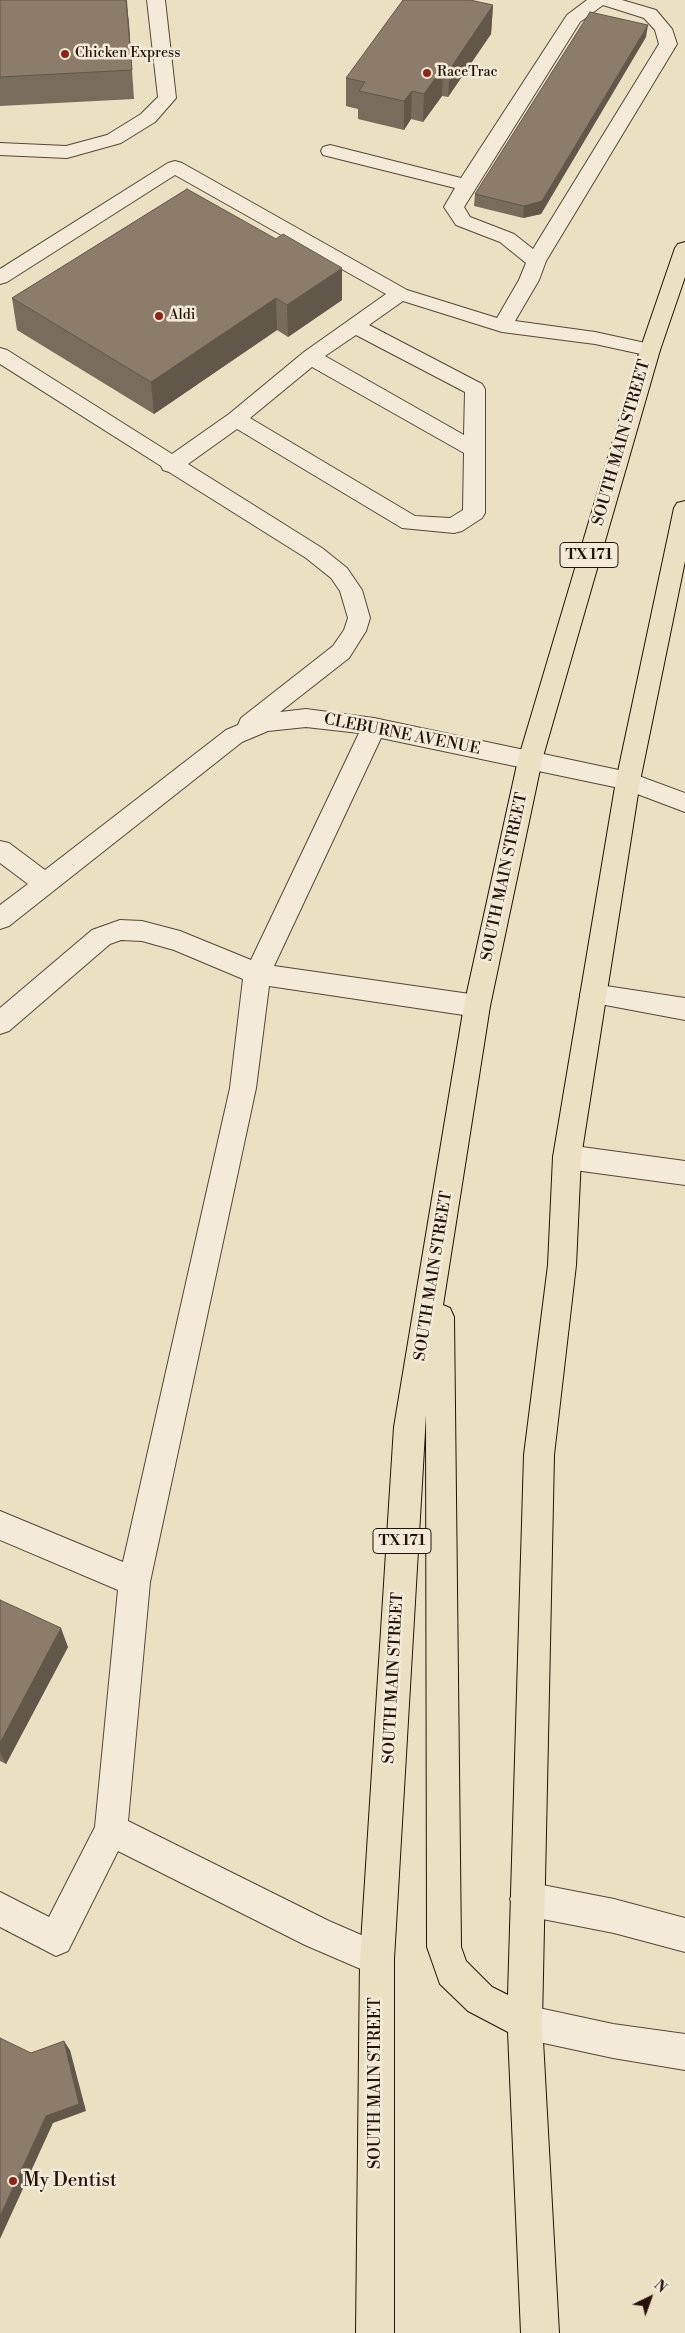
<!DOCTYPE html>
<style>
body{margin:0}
#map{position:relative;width:685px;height:2333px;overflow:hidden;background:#ece0c3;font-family:"Libre Bodoni",serif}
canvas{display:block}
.north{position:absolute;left:625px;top:2273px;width:50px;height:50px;-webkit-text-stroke:4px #f3ebd8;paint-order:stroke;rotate:42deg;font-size:14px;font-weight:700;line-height:20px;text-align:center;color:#25120a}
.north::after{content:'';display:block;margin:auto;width:18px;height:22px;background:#25120a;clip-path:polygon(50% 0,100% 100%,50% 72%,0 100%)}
</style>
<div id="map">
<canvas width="685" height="2333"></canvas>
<div class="north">N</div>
</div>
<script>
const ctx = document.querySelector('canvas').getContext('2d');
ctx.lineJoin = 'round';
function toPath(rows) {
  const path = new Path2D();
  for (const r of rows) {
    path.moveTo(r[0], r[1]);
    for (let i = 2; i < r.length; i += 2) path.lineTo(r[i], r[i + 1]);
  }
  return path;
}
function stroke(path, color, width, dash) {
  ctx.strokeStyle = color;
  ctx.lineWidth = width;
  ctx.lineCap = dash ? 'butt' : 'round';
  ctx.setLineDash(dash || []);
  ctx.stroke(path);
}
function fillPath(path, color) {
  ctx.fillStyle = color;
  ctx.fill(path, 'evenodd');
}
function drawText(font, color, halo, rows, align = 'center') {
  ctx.font = font + ' "Libre Bodoni",serif';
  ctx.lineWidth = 5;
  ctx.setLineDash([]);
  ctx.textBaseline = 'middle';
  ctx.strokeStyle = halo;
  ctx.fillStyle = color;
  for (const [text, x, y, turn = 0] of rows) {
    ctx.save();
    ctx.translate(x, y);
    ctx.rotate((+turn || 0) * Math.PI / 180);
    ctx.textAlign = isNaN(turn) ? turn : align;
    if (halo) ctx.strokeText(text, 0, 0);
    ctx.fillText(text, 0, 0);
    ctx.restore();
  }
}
const minor = toPath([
 [147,0,165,0,176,98,155,122,121,143,67,158,0,155,0,143,66,146,107,135,141,114,158,97,147,0],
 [587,0,622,0,656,10,672,29,677,44,546,261,539,280,515,321,595,332,650,344,657,345,660,350,657,355,650,356,595,344,502,332,403,301,369,325,482,384,485,389,485,513,482,518,462,531,454,533,402,528,237,429,188,464,322,548,347,568,362,590,370,618,366,631,349,658,280,712,306,709,374,718,628,772,685,793,685,812,624,789,381,738,274,966,477,995,486,999,490,1006,486,1013,477,1017,269,986,256,1088,150,1582,128,1821,329,1921,389,1947,394,1959,389,1971,377,1976,305,1945,118,1851,68,1951,56,1956,0,1927,0,1892,49,1917,95,1827,118,1590,0,1540,0,1511,123,1562,230,1088,243,979,174,950,142,941,121,940,110,944,9,1031,0,1034,0,1008,92,930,120,920,142,921,180,931,251,960,359,733,306,727,268,731,242,742,9,926,0,929,0,905,28,884,0,863,0,841,9,843,45,870,226,730,238,725,241,718,333,646,344,630,348,618,340,591,331,578,306,558,169,472,163,470,161,466,0,364,0,348,7,350,172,454,229,414,304,352,386,294,175,175,7,282,0,284,0,269,168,163,175,161,182,163,407,290,497,318,519,280,526,263,500,242,456,225,444,207,455,188,323,155,321,151,323,147,330,145,461,178,567,15,587,0],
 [603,5,644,18,655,30,659,44,533,249,514,234,470,217,464,207,580,22,603,5],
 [356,335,465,392,464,435,325,356,356,335],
 [312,367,464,453,463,510,450,518,415,516,250,418,312,367],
 [593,984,685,998,685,1020,584,1001,580,994,584,987,593,984],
 [567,1145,685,1161,685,1185,567,1169,557,1165,553,1157,557,1149,567,1145],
 [527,1882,614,1899,685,1918,685,1952,614,1933,527,1916,515,1911,510,1899,515,1887,527,1882],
 [525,2005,613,2024,685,2034,685,2070,613,2058,525,2039,513,2034,508,2022,513,2010,525,2005]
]);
const major = toPath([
 [685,242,685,277,660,350,542,760,490,1006,443,1305,450,1308,454,1317,461,1947,466,1961,492,1987,508,1995,524,1455,548,1265,553,1157,616,781,674,508,677,503,685,501,685,561,640,781,581,1157,576,1265,554,1455,542,2022,559,2333,521,2333,508,2032,468,2011,440,1984,427,1947,426,1415,394,1959,394,2333,356,2333,360,1959,394,1427,464,1006,518,760,640,350,675,248,678,244,685,242]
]);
stroke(minor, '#574638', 2);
stroke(major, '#25120a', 2);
fillPath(minor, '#f3ebd8');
fillPath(major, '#ece0c3');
fillPath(toPath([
 [0,0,127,0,134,99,0,106],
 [493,5,491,34,448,97,442,96,423,122,411,119,404,130,358,119,358,109,346,106,346,78],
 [646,37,541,214,523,218,474,206,475,194],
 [187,189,342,300,288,337,277,330,154,414,17,330,12,298],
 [0,1600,68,1647,6,1764,0,1761]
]), '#786c5b');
fillPath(toPath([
 [126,0,129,23,134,99,132,70],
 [493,5,491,34,448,97,450,69],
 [648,25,646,37,541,214,523,218,524,206],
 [443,67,442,96,423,122,424,94],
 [412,91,411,119,404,130,404,101],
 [342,268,342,300,288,337,287,305],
 [276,298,277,330,154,414,151,382],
 [61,1628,68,1647,6,1764,0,1752,0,1743],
 [64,2041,70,2050,86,2111,53,2123,0,2239,0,2216,46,2116]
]), '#62584a');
const building = toPath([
 [0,0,126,0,132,70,0,77,0,0],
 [403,0,470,0,493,5,450,69,443,67,424,94,412,91,404,101,359,91,365,82,346,78,403,0],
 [590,12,648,25,542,201,524,206,475,194,590,12],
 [187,189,276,239,283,234,342,268,287,305,276,298,151,382,12,298,187,189],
 [0,1600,61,1628,0,1743,0,1600],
 [0,2038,31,2053,64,2041,79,2104,46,2116,0,2216,0,2038]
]);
fillPath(building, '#8c7d6a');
stroke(building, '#62584a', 1);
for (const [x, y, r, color] of [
 [65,54,5,"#8f2418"],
 [427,73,5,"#8f2418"],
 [159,316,5,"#8f2418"],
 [13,2181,5,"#8f2418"]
]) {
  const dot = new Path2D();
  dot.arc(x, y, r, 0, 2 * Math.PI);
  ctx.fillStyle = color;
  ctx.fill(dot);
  stroke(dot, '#f3ebd8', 2);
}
drawText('14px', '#25120a', '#f3ebd8', [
 ["Chicken Express",75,54],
 ["RaceTrac",437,73],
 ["Aldi",169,316]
], 'left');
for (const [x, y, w] of [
 [589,555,58],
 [402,1541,58]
]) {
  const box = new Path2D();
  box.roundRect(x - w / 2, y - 12.5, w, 25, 4);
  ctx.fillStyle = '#f3ebd8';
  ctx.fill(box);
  stroke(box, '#25120a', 1);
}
drawText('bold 15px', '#25120a', null, [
 ["TX 171",589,555],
 ["TX 171",402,1541]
]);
drawText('16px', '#25120a', '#f3ebd8', [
 ["SOUTH MAIN STREET",622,443,-74],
 ["CLEBURNE AVENUE",402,735,11],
 ["SOUTH MAIN STREET",505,877,-78],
 ["SOUTH MAIN STREET",434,1276,-81],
 ["SOUTH MAIN STREET",394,1678,-87],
 ["SOUTH MAIN STREET",376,2083,-90]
]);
drawText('19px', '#25120a', '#f3ebd8', [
 ["My Dentist",23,2181]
], 'left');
</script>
